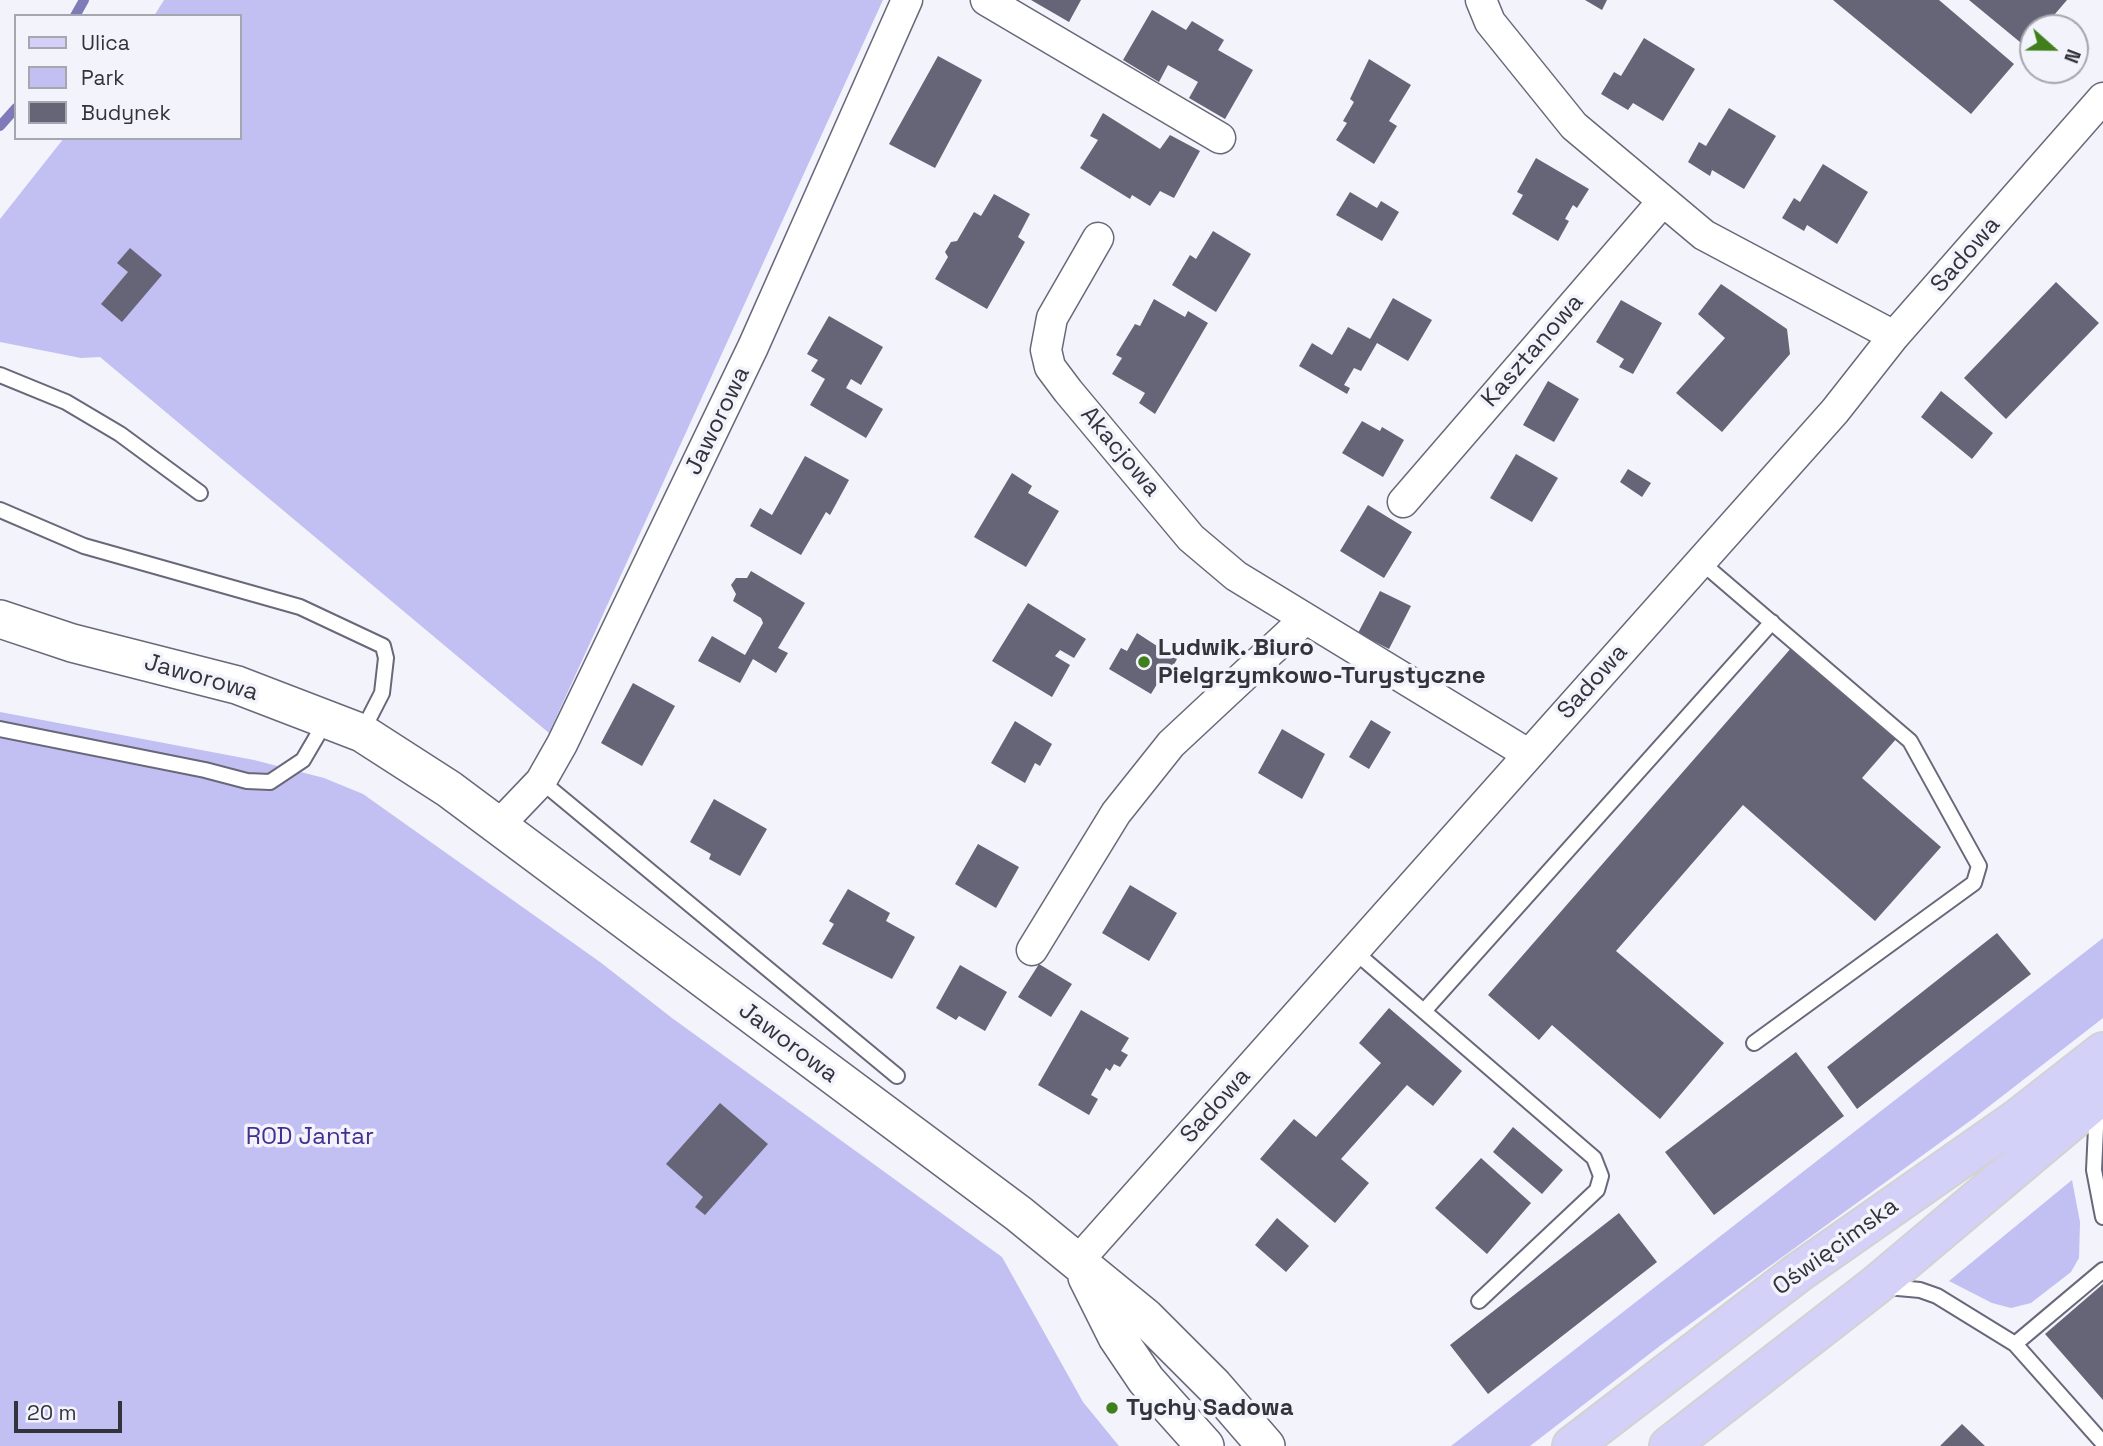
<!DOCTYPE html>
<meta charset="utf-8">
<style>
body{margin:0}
#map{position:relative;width:2103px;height:1446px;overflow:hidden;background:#f3f3fb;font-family:"Space Grotesk",sans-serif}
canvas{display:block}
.legend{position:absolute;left:14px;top:14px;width:228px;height:126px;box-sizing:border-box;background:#f3f3fb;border:2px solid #a6a6ae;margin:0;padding:9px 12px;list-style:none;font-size:21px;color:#33333b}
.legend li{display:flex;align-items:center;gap:14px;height:35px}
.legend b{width:35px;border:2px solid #a6a6ae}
.north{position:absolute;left:2019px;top:14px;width:70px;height:70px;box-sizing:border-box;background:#f3f3fb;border:2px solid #a6a6ae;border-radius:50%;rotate:111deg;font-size:19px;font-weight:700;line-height:28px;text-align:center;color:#33333b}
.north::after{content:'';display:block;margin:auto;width:24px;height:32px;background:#417f1d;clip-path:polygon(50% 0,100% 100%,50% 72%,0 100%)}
.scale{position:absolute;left:14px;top:1401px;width:108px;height:32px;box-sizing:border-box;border:4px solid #33333b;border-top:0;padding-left:9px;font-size:21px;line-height:24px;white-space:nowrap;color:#33333b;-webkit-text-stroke:5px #f3f3fb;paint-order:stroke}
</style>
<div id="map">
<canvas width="2103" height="1446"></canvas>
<ul class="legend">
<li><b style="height:9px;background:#d4d1f8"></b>Ulica</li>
<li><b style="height:19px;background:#c2bff2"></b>Park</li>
<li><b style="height:19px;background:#656577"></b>Budynek</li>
</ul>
<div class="north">N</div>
<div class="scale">20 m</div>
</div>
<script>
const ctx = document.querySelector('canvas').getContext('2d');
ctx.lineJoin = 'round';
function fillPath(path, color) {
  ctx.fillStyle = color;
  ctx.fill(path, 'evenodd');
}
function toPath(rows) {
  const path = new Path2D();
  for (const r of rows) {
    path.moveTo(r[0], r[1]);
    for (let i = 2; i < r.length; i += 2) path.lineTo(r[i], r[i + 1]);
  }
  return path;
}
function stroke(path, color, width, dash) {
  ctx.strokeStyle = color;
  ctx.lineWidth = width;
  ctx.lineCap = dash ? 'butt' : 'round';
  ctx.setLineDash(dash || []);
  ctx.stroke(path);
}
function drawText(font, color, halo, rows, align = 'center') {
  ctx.font = font + ' "Space Grotesk",sans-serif';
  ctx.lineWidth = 7;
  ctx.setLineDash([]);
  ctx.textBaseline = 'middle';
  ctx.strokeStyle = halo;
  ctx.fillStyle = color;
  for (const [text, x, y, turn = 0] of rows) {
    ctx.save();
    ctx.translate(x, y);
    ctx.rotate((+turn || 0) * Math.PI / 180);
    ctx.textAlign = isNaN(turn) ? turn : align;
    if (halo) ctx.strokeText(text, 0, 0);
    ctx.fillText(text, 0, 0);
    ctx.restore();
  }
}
fillPath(toPath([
 [164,0,883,0,549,733,100,357,81,358,0,342,0,219,64,138,240,138,240,16,154,16],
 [0,712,254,760,324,778,363,794,600,962,672,1018,1002,1257,1083,1402,1119,1446,0,1446],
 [2103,938,2103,1018,1974,1118,1661,1345,1530,1446,1451,1446],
 [2072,1180,2080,1222,2079,1258,2071,1272,2031,1303,2011,1308,1992,1303,1949,1281]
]), '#c2bff2');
stroke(toPath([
 [75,16,84,0],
 [0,126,16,108]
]), '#7f7ab8', 10);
fillPath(toPath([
 [1031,0,1081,0,1069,22],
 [1585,0,1607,0,1602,10],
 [1833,0,1939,0,2014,64,1971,114],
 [1969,0,2067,0,2043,28,2033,28,2033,39,2026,47],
 [1152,10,1186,30,1192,21,1224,40,1218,50,1253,70,1225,119,1189,98,1198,82,1168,65,1159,82,1123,60],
 [1644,38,1695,69,1663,121,1633,103,1628,110,1601,94,1614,72,1621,76],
 [938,56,982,80,935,168,889,144],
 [1369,59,1411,85,1389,121,1397,126,1374,164,1336,140,1347,123,1343,121,1354,102,1350,99],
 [1729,108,1776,136,1744,189,1712,170,1710,176,1688,162,1699,142,1706,146],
 [1103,113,1160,149,1170,135,1200,151,1174,198,1160,191,1150,206,1132,195,1130,199,1080,168,1098,140,1090,136],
 [1536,158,1589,189,1577,208,1573,205,1565,219,1569,221,1558,241,1512,214,1523,195,1517,192],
 [1823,164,1868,192,1837,244,1807,225,1804,231,1782,218,1794,198,1800,202],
 [1350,192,1377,208,1381,201,1399,212,1382,241,1336,215],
 [994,194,1030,214,1018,237,1025,242,987,309,935,279,948,257,945,252,951,242,957,241,974,212,981,216],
 [1213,231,1251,254,1216,312,1172,285,1190,255,1196,259],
 [130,248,162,275,122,322,101,304,128,272,117,263],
 [2056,282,2099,323,2006,419,1964,378],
 [1721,284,1787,329,1790,354,1722,432,1676,393,1725,338,1698,314],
 [1393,298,1432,320,1408,361,1377,343,1361,371,1354,368,1344,385,1350,388,1347,394,1299,366,1312,343,1332,355,1348,327,1370,339],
 [1154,299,1185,317,1188,311,1208,323,1155,414,1139,403,1145,393,1112,374,1122,358,1116,355,1135,324,1140,326],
 [1621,300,1662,323,1633,374,1619,367,1624,359,1596,342],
 [829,316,883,347,861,385,851,379,846,388,883,409,866,438,810,405,825,379,811,371,818,360,807,354],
 [1548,381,1579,399,1554,442,1523,425],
 [1941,391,1993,433,1972,459,1921,417],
 [1362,421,1380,431,1382,427,1404,440,1383,477,1342,453],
 [1516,454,1558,478,1532,522,1490,498],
 [805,456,849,480,830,515,826,512,801,555,750,526,760,508,772,515],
 [1628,469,1651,483,1642,497,1620,482],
 [1012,473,1032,486,1028,493,1059,511,1026,567,974,537],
 [1368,505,1412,532,1384,578,1340,551],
 [751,571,805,603,778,648,788,653,776,673,753,659,740,683,698,661,712,636,745,655,763,623,761,618,733,601,736,594,731,585,736,578,747,578],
 [1380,591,1411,606,1389,649,1358,633],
 [1028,603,1086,639,1074,658,1060,650,1055,656,1070,665,1052,697,992,661],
 [1137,633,1177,659,1168,676,1163,674,1151,694,1109,669,1121,648,1127,651],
 [1792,647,1897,738,1862,778,1941,847,1875,921,1743,805,1616,951,1724,1043,1660,1119,1552,1025,1539,1040,1488,995],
 [633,683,675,706,642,766,601,743],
 [1371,720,1391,732,1369,769,1349,757],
 [1015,721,1052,744,1040,766,1035,763,1025,783,991,763],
 [1282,729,1325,754,1302,799,1258,773],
 [714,799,767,829,740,876,709,859,711,854,690,842],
 [978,844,1019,867,996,908,955,884],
 [1130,885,1177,913,1149,961,1102,933],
 [848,889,890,913,886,921,915,937,892,979,822,944,834,924,829,921],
 [1997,933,2031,974,1857,1109,1827,1067],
 [1039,964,1072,984,1051,1017,1018,997],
 [960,965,1007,992,985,1031,959,1016,956,1020,936,1008],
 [1389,1008,1462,1071,1433,1106,1407,1085,1341,1159,1369,1183,1335,1223,1260,1159,1294,1119,1316,1137,1381,1063,1359,1043],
 [1081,1010,1129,1038,1121,1051,1128,1055,1120,1067,1114,1064,1110,1071,1106,1068,1091,1095,1098,1099,1089,1115,1038,1085],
 [1796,1052,1844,1116,1714,1215,1665,1152],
 [720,1103,768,1144,705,1215,695,1207,703,1197,666,1164],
 [1513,1127,1563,1170,1542,1194,1493,1152],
 [1481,1158,1531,1203,1487,1254,1435,1208],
 [1619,1213,1657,1262,1488,1394,1450,1345],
 [1277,1218,1309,1246,1286,1272,1255,1245],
 [2103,1284,2103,1400,2045,1334],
 [1962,1424,1985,1446,1940,1446]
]), '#656577');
const service = toPath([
 [0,375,66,402,120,434,200,493],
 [0,510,84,546,300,607,383,646,386,658,382,693,362,732],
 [1701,562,1910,741,1979,866,1974,883,1754,1043],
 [0,729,205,770,247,781,270,782,303,760,327,719],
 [541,781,897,1076],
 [1354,951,1594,1158,1601,1176,1597,1190,1479,1301],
 [1424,1011,1772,622],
 [2102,1109,2096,1128,2094,1170,2103,1217],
 [1887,1287,1920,1290,1937,1296,2015,1344,2103,1270],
 [2015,1344,2103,1443]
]);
const minor = toPath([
 [986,0,1220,138],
 [1481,0,1490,22,1574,126,1704,235,1894,336],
 [1098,238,1052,318,1046,350,1050,367,1068,391,1191,538,1236,576,1528,754],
 [1403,502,1663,201],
 [499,825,541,781,562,744,753,347,907,0],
 [1032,950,1116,813,1171,744,1305,619],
 [1077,1262,1835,411,1894,336,2103,98]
]);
const tertiary = toPath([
 [0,619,72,643,237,685,362,733,449,789,1019,1214,1145,1317,1214,1386,1266,1446],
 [1087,1277,1117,1337,1146,1380,1205,1446]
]);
const primary = toPath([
 [1572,1446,1799,1272,2016,1120,2103,1052],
 [1669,1446,1875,1286,2103,1094]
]);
stroke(service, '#68687a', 18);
stroke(minor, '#68687a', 33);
stroke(tertiary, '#68687a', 40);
stroke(primary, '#d2d2d4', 42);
stroke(service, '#fff', 14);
stroke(minor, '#fff', 30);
stroke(tertiary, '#fff', 37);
stroke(primary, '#d4d1f8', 38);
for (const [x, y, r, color] of [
 [1144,662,7,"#417f1d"],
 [1112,1408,7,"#417f1d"]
]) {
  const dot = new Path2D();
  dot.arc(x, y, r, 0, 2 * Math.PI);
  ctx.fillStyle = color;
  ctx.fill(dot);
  stroke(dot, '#f3f3fb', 2.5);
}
drawText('24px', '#33333b', '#f3f3fb', [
 ["Sadowa",1966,255,-49],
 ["Kasztanowa",1533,351,-49],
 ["Jaworowa",718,421,-64],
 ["Akacjowa",1120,452,50],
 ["Jaworowa",201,678,16],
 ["Sadowa",1593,682,-48],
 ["Jaworowa",788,1043,37],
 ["Sadowa",1216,1106,-48],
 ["Oświęcimska",1836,1247,-36]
]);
drawText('bold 24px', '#33333b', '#f3f3fb', [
 ["Ludwik. Biuro",1158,648],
 ["Pielgrzymkowo-Turystyczne",1158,676],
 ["Tychy Sadowa",1126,1408]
], 'left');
drawText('24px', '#432e91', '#f3f3fb', [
 ["ROD Jantar",310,1137]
]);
</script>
